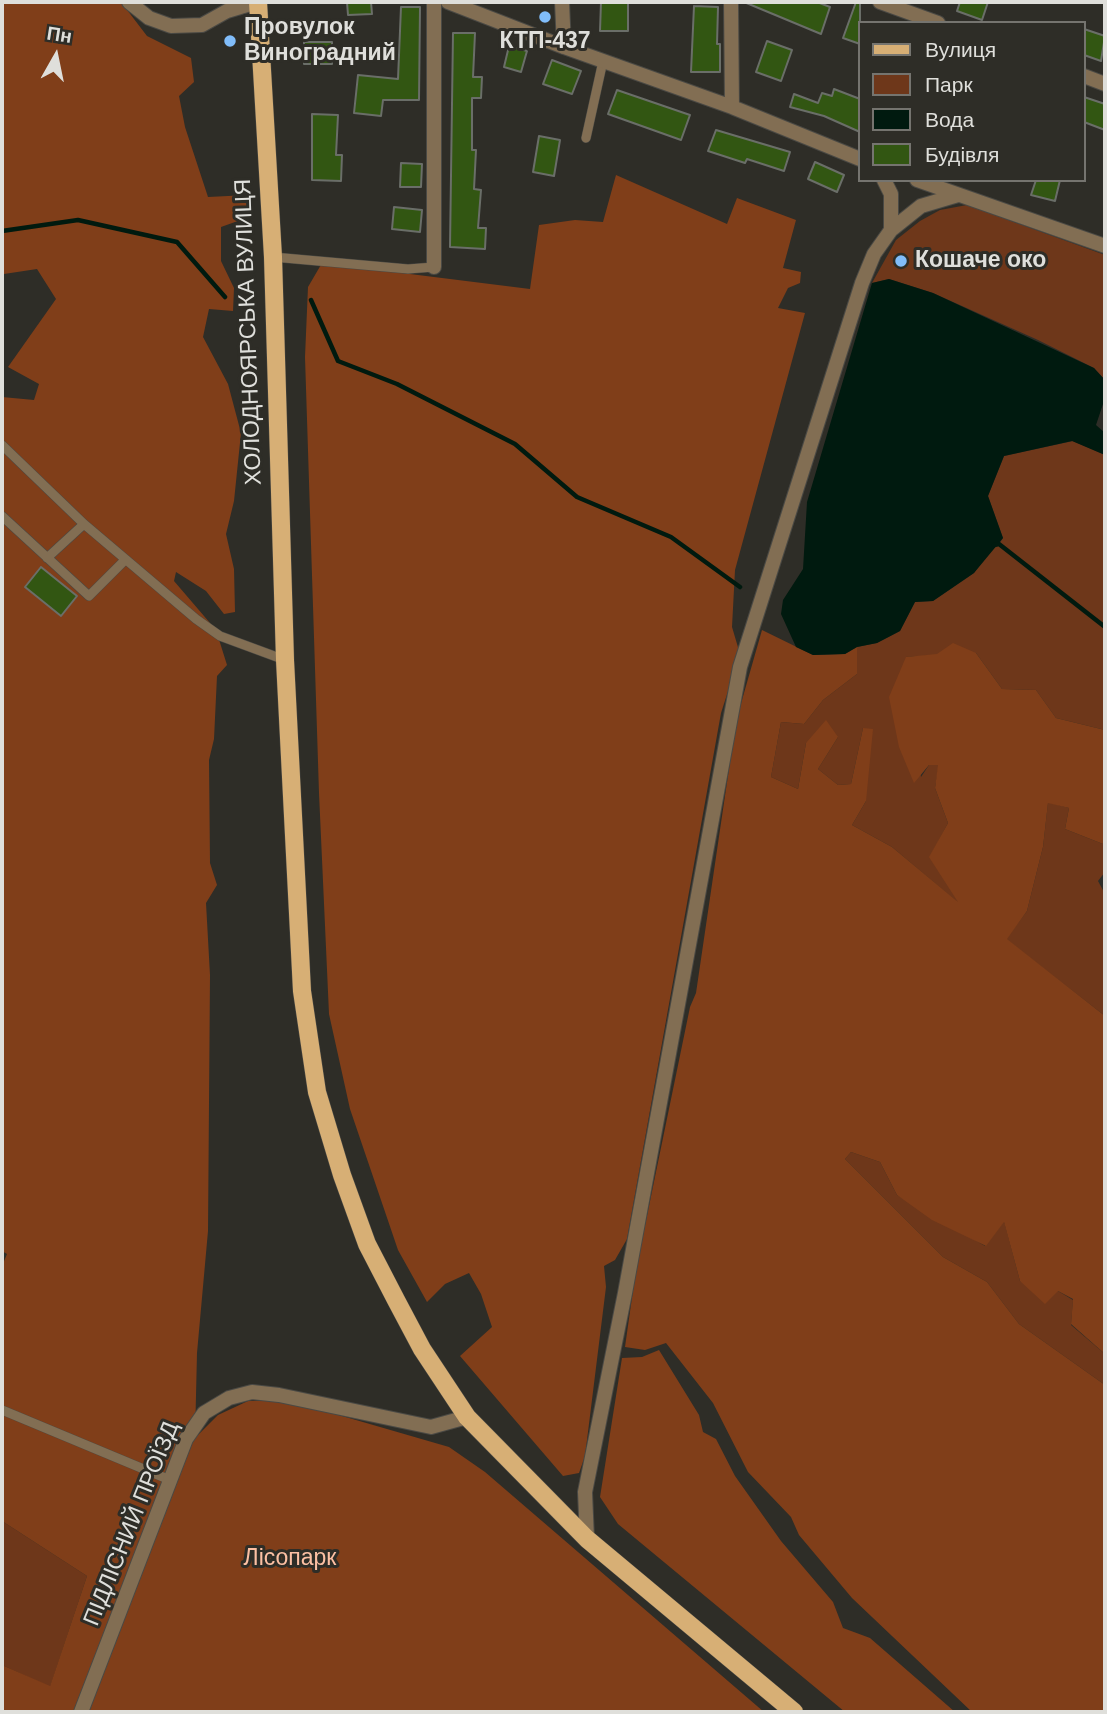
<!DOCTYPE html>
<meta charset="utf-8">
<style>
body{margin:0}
#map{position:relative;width:1107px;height:1714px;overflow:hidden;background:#2e2d27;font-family:Helvetica,sans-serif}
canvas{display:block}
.frame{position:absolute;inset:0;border:4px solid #dfdfdb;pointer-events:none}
.legend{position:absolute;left:858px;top:21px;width:228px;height:161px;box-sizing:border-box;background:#2e2d27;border:2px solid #75746f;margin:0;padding:9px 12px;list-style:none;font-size:21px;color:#dfdfdb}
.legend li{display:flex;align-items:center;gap:14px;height:35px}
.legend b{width:35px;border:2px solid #75746f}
.north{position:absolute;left:21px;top:21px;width:70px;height:70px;-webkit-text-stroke:5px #2e2d27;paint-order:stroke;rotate:9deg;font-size:19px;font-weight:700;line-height:28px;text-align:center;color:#dfdfdb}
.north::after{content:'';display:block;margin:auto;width:24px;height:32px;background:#dfdfdb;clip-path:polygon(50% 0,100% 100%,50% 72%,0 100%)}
</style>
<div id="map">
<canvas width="1107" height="1714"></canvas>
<div class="frame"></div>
<ul class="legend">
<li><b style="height:9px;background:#d7af75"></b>Вулиця</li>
<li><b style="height:19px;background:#6e371a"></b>Парк</li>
<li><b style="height:19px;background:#001a0f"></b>Вода</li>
<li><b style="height:19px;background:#325612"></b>Будівля</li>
</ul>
<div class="north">Пн</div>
</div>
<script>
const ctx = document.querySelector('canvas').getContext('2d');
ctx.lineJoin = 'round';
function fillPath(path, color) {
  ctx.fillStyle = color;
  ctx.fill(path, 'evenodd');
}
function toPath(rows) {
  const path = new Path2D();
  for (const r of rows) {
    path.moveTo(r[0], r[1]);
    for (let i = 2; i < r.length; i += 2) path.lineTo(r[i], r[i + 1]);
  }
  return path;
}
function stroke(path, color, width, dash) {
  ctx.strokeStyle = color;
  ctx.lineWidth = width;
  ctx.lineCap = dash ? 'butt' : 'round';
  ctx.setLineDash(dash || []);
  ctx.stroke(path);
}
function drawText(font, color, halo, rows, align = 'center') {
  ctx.font = font + ' Helvetica,sans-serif';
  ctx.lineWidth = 6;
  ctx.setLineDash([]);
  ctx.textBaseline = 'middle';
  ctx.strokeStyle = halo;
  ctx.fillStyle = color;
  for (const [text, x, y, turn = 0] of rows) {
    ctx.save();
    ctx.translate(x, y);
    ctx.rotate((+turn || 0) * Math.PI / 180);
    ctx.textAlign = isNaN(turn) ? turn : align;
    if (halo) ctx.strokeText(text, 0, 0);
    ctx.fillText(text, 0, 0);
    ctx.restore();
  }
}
fillPath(toPath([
 [967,205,1105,255,1105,380,1094,368,1038,340,933,293,889,279,872,283,896,240,920,221,940,210],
 [1073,441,1105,455,1105,730,1056,718,1036,690,1002,689,976,653,906,657,921,777,929,765,939,764,935,788,948,823,930,857,961,905,892,847,852,825,866,801,863,728,851,784,838,785,818,769,838,737,806,743,798,789,771,777,781,722,804,724,823,700,857,674,857,647,877,643,900,631,915,602,933,601,974,573,986,555,999,544,1003,538,988,496,1004,456],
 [1048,802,1069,808,1065,829,1103,844,1105,851,1105,872,1098,881,1105,894,1105,1016,1006,939,1027,911,1043,847],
 [851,1152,880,1162,897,1195,985,1246,1004,1221,1020,1281,1058,1291,1073,1300,1071,1325,1105,1354,1105,1385,1019,1324,987,1282,943,1257,845,1159],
 [2,1521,87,1576,50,1687,2,1665]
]), '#6e371a');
fillPath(toPath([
 [2,2,121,2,147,36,191,58,194,82,179,96,185,127,208,197,248,195,249,217,221,227,221,261,234,288,233,311,209,309,203,337,228,384,241,433,234,501,226,534,234,569,235,612,224,614,206,591,176,572,174,581,216,630,227,665,217,676,214,739,209,760,210,863,217,885,206,903,210,975,208,1231,197,1353,195,1438,218,1415,248,1401,287,1400,449,1447,485,1472,764,1712,2,1712,2,1665,50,1686,87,1576,2,1521,2,1266,7,1254,2,1251,2,397,34,400,39,384,8,367,56,299,37,269,4,274,2,283],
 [616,175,727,224,737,198,796,220,783,268,801,272,800,283,788,288,778,308,805,313,735,570,732,627,740,654,721,713,627,1239,615,1260,604,1266,606,1287,585,1456,579,1473,563,1476,460,1356,492,1327,481,1294,469,1273,445,1284,427,1302,398,1250,350,1109,329,1014,319,793,305,357,308,287,322,263,530,289,539,225,575,220,603,222],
 [762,630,813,655,845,654,857,647,857,674,823,700,804,724,781,722,771,777,798,789,806,743,826,720,838,737,818,769,838,785,851,784,863,728,873,729,866,801,852,825,892,847,958,902,929,857,948,823,935,788,938,765,929,765,914,783,899,747,889,697,906,657,937,654,953,643,976,653,1002,689,1036,690,1056,718,1105,730,1105,851,1103,844,1065,829,1069,808,1048,803,1043,847,1027,911,1007,939,1105,1016,1105,1354,1071,1324,1073,1299,1058,1291,1045,1304,1020,1281,1004,1222,986,1246,932,1220,897,1195,880,1162,851,1152,845,1159,943,1257,987,1282,1019,1324,1105,1385,1105,1712,972,1712,852,1598,799,1535,791,1517,748,1472,713,1403,666,1343,645,1350,625,1347,636,1269,690,1007,696,993,736,721],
 [659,1350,699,1415,703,1432,716,1439,735,1476,781,1541,833,1602,843,1628,870,1638,955,1712,845,1712,618,1524,600,1497,622,1358,642,1357]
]), '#803e19');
fillPath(toPath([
 [889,279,933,293,1094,368,1105,380,1105,398,1096,425,1105,433,1105,455,1072,441,1004,456,988,496,1003,538,974,573,933,601,915,602,900,631,877,643,857,647,845,654,813,655,796,647,781,614,783,600,803,569,807,502,872,283]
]), '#001a0f');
stroke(toPath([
 [2,231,78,220,177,242,225,297],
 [311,300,338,361,397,384,515,444,577,497,671,537,740,587],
 [994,545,999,544,1105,627]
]), '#001a0f', 4.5);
const building = toPath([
 [347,2,371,2,372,14,348,15,347,2],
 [601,2,628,3,628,31,600,31,601,2],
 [744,2,817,2,830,7,821,34,744,2],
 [856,2,860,2,860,44,843,38,856,2],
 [960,2,988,2,982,20,957,11,960,2],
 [694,6,718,7,717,44,720,44,720,72,691,72,694,6],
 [401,7,420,7,419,100,383,100,381,116,354,113,358,75,398,79,401,7],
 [1084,29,1105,36,1101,61,1084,55,1084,29],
 [453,33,475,33,473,77,482,77,481,98,472,98,472,150,476,150,474,189,481,190,478,228,486,228,485,249,450,247,453,33],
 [767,41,792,50,781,81,756,72,767,41],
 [304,42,332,42,332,64,304,64,304,42],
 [509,46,527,51,521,72,504,67,509,46],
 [552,60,581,71,572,94,543,84,552,60],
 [834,89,860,99,860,132,824,116,790,107,794,94,818,103,822,93,832,96,834,89],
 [617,90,690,115,681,140,608,114,617,90],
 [1084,97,1105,104,1105,130,1084,122,1084,97],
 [312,114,338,115,336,155,342,155,341,181,312,180,312,114],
 [716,130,790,152,784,171,747,159,745,163,708,151,716,130],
 [539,136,560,140,554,176,533,172,539,136],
 [815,162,844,175,837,192,808,179,815,162],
 [401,163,422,164,421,187,400,187,401,163],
 [1036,180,1060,180,1055,201,1031,195,1036,180],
 [394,207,422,210,420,232,392,229,394,207],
 [41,567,77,596,61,616,25,587,41,567]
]);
fillPath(building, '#325612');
stroke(building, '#6a6e68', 2);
const lane = toPath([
 [586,138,603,61],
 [273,257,408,269,434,267],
 [2,445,84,524,196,619,220,636,285,660],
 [2,516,89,596,125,560],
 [47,558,84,524],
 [2,1410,170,1480]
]);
const street = toPath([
 [129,2,149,18,171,26,202,25,227,11,257,2],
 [434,2,434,267],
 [448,2,564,47,732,107,860,159],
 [562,2,564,47],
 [731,2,732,107],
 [880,2,938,23],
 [1084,76,1105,84],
 [917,180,1105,246],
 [891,230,921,206,958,195],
 [587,1539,585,1492,625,1293,740,667,862,283,874,254,891,230,891,194,884,180],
 [81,1712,186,1439,204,1413,229,1398,252,1392,279,1395,431,1427,467,1417]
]);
const primary = toPath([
 [258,2,273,257,285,660,302,991,317,1092,342,1175,367,1244,396,1300,422,1349,467,1417,587,1539,794,1712]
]);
stroke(lane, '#4a4944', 10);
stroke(street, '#4a4944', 16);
stroke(primary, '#4a4944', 19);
stroke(lane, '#826e53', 9);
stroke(street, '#826e53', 14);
stroke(primary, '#d7af75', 18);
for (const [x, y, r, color] of [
 [545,17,7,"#81bdfa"],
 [230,41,7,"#81bdfa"],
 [901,261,7,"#81bdfa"]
]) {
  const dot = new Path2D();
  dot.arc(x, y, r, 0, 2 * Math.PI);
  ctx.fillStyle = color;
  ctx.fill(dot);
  stroke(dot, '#2e2d27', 2.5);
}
drawText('bold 23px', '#dfdfdb', '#2e2d27', [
 ["Провулок",244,28],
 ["Виноградний",244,54],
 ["КТП-437",545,42,"center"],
 ["Кошаче око",915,261]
], 'left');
drawText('23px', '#dfdfdb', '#2e2d27', [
 ["ХОЛОДНОЯРСЬКА ВУЛИЦЯ",249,332,-92],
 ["ПІДЛІСНИЙ ПРОЇЗД",132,1524,-68]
]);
drawText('23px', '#fdc0a3', '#2e2d27', [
 ["Лісопарк",290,1559]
]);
</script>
